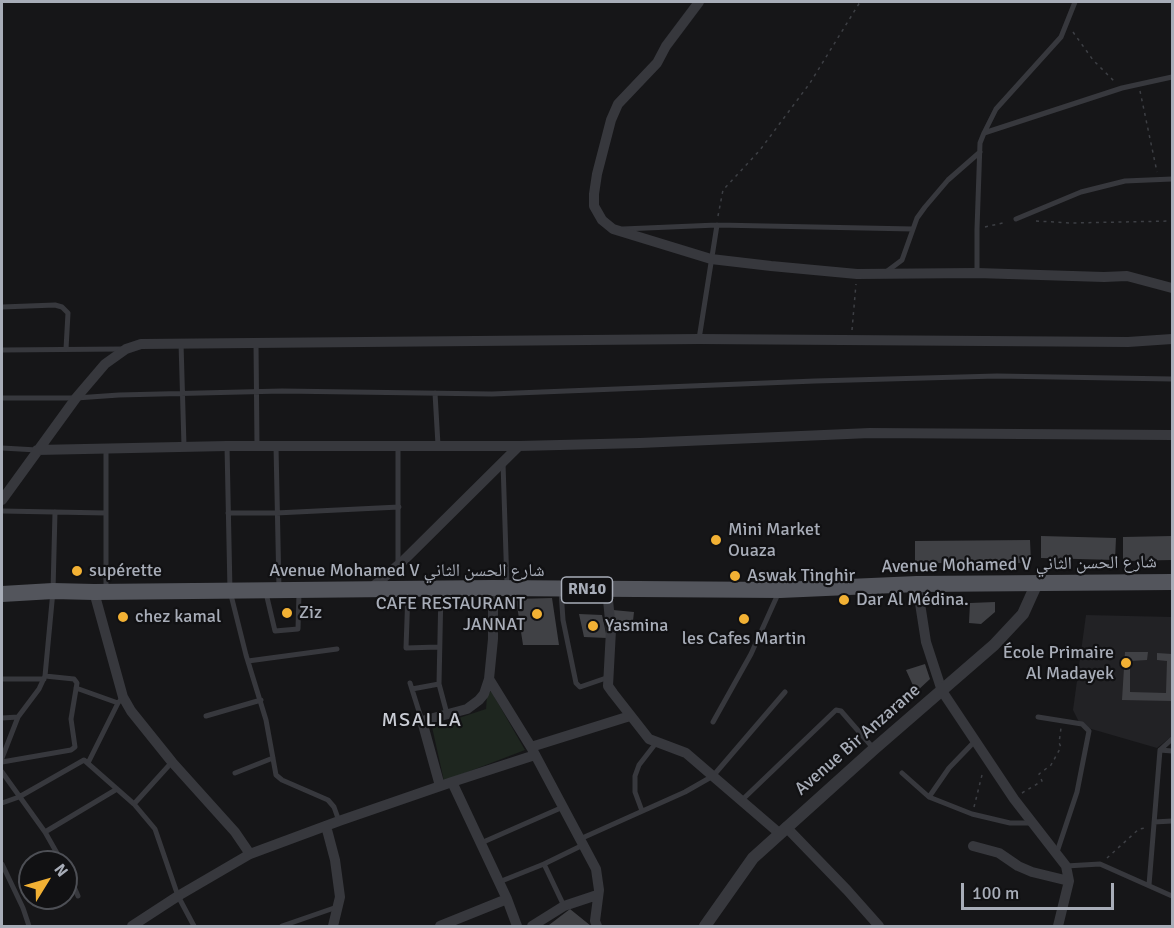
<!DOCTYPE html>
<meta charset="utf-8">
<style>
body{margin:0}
#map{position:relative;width:1174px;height:928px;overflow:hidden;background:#161618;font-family:Signika,sans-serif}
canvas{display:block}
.frame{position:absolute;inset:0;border:3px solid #a8adb8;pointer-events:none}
.north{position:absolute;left:18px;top:850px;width:60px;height:60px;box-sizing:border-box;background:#111113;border:2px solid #4d4f55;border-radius:50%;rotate:53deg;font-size:16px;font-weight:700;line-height:24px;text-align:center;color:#a8adb8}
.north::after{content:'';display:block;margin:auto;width:21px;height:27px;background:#f2b134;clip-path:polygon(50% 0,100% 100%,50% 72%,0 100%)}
.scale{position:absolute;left:961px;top:883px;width:153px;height:27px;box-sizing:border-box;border:3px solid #a8adb8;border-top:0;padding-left:8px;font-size:18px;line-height:21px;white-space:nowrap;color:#a8adb8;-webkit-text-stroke:4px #111113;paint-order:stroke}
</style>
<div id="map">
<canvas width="1174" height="928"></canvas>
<div class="frame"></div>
<div class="north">N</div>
<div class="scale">100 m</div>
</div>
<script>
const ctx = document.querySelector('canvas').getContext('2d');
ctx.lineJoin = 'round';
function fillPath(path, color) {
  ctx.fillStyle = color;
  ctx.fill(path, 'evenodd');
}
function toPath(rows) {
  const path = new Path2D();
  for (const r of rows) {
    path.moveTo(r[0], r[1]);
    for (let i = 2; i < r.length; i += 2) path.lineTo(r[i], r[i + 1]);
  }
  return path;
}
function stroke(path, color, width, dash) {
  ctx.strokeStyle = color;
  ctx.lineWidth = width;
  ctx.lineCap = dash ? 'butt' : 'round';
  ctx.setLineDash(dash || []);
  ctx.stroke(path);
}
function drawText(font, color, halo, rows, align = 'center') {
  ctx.font = font + ' Signika,"Noto Naskh Arabic",sans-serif';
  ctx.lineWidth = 4.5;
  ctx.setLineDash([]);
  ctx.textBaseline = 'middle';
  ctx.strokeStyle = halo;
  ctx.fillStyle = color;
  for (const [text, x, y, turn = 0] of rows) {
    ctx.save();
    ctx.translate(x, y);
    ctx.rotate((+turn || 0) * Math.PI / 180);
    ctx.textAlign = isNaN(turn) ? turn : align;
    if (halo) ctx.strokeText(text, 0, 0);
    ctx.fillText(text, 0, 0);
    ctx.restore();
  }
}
fillPath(toPath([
 [1086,615,1172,617,1172,736,1157,748,1081,726,1073,710]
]), '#222225');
fillPath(toPath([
 [491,691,525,750,444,781,432,727,486,709,487,696]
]), '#1e261f');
fillPath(toPath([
 [1041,536,1116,538,1115,560,1041,558],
 [1172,536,1172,560,1123,561,1123,537],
 [1030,540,1031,563,915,563,915,541],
 [552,598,559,645,523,645,516,599],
 [995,602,995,612,981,624,969,623,970,603],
 [613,610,634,612,632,630,613,632],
 [579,614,602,615,607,638,584,637],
 [1125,652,1148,652,1147,660,1130,661,1130,692,1166,693,1167,661,1157,660,1157,653,1172,654,1172,701,1122,700],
 [925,664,930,679,916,692,906,670],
 [570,909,591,926,551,926,549,925]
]), '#404145');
stroke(toPath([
 [1073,32,1093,60,1114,81],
 [1140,91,1157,172],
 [718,216,723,190,760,150,810,83,860,2],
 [1036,221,1071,223,1172,221],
 [985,227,1007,222],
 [852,330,856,284],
 [1022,793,1042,781,1039,774,1051,765,1061,747,1059,743,1061,728],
 [974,807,983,771],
 [1107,858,1139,829,1145,828]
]), '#3d3f44', 1.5, [3, 4.5]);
stroke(toPath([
 [984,133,996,109,1061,37,1075,2],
 [1016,219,1081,192,1125,181,1172,179],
 [623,229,717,225,913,229],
 [886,272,902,260,917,218,925,207,948,180,980,152],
 [977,273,977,229,980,143,984,133,1122,88,1172,77],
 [2,307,55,305,62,307,68,313,66,349],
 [699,339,717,225],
 [181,343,184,446],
 [256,343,257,446],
 [2,350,123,349],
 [435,393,438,445],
 [2,398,76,398,119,395,282,391,492,394,815,381,997,376,1172,379],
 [398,445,398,564],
 [227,446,230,591,246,655,266,720,276,775,282,780,328,800,334,807,339,821],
 [276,446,279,589],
 [2,448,37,450],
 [106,449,106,590],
 [503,463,507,586],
 [2,511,106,513],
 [228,513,276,513,399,507],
 [408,591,406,648,438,647],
 [561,591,563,620,576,683,580,687,609,677],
 [266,593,275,631,298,629,299,593],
 [248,661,337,649],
 [2,679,44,679],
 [410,683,422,721],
 [439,684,447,714],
 [76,688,118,703],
 [412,689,439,684,441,590],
 [206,716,261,700],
 [1038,717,1082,724,1089,731,1077,792,1057,852],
 [2,718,18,717],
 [713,722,751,654,778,594],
 [1160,750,1172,751],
 [2,758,18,717,39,689,45,676,53,591,55,512],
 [2,762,71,750,75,747,71,719,77,683,74,679,45,676],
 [88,763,118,703,123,697],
 [2,772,45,832,62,862],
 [235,773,273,758],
 [902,773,929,797,972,814,1010,823,1031,823],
 [929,797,949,768,975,741],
 [741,801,836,710,841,711,874,749],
 [2,803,19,797,84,760,134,804,155,829,178,896,194,926],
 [134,804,172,762],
 [642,811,635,792,635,776,639,765,656,743],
 [1154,822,1172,821],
 [45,832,117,789],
 [580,839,685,792,713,776,785,692],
 [481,843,563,807],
 [2,864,23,908,29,926],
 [1066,866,1100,864,1172,896],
 [66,868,78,896],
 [499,882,544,864],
 [1149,885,1160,750,1172,739],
 [564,906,544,864,583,845],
 [282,926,337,907]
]), '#37383d', 5);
stroke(toPath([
 [699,2,666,46,657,63,618,104,611,120,597,174,594,194,594,206,602,220,613,229,711,259,771,266,857,274,977,273,1104,277,1127,276,1172,288],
 [37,450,227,446,519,446,640,443,870,433,1172,435],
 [2,500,76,398,105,364,126,349,141,344,699,339,1128,342,1172,339],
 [917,584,926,642,942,691,1014,799,1066,866,1069,881,1058,926],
 [369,590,403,561,519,446],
 [607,590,611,630,608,686,613,693,649,739,686,753,779,833],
 [94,592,123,697,131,711,172,762,235,832,250,854],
 [489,679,531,747,630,716],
 [531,747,596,869,599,890,595,921,597,926],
 [452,782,535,755],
 [440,786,422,721,467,709,479,700,484,694,489,679,493,639,493,588],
 [326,826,335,860,340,897,333,926],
 [786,827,847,890,879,926],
 [973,846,999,853,1018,866,1032,872,1069,881],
 [132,926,178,896,250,854,339,821,452,782,507,899,517,926],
 [440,926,507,899],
 [532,926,564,906,597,895]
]), '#37383d', 10);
stroke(toPath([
 [705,926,753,858,874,749,994,645,1023,614,1037,583]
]), '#37383d', 12);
stroke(toPath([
 [2,594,53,591,94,592,493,588,780,590,917,584,1172,582]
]), '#53555c', 16);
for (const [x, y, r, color] of [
 [716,540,6,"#f2b134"],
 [77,571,6,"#f2b134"],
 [735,576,6,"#f2b134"],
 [844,600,6,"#f2b134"],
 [287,613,6,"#f2b134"],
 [537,614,6,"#f2b134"],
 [123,617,6,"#f2b134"],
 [744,619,6,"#f2b134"],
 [593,626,6,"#f2b134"],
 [1126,663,6,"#f2b134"]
]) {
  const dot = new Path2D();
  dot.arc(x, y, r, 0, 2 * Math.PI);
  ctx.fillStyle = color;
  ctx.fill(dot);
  stroke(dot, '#111113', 2);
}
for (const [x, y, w] of [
 [587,590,51]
]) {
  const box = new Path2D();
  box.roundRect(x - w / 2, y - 13, w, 26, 4.5);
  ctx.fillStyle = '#111113';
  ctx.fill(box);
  stroke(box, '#a8adb8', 1.5);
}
drawText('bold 16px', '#a8adb8', null, [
 ["RN10",587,590]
]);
drawText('18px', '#a8adb8', '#111113', [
 ["Mini Market",728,530],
 ["Ouaza",728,551],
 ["supérette",89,571],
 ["Aswak Tinghir",747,576],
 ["Dar Al Médina.",856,600],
 ["CAFE RESTAURANT",525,604,"right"],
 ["JANNAT",525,625,"right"],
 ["Ziz",299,613],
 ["chez kamal",135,617],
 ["Yasmina",605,626],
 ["les Cafes Martin",744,639,"center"],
 ["École Primaire",1114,653,"right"],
 ["Al Madayek",1114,674,"right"]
], 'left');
drawText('18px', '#a8adb8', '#111113', [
 ["Avenue Mohamed V شارع الحسن الثاني",1019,565,-1],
 ["Avenue Mohamed V شارع الحسن الثاني",407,571],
 ["Avenue Bir Anzarane",858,740,-41]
]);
ctx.letterSpacing = '1.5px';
drawText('20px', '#c9ccd4', '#111113', [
 ["MSALLA",422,721]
]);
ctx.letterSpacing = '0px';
</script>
